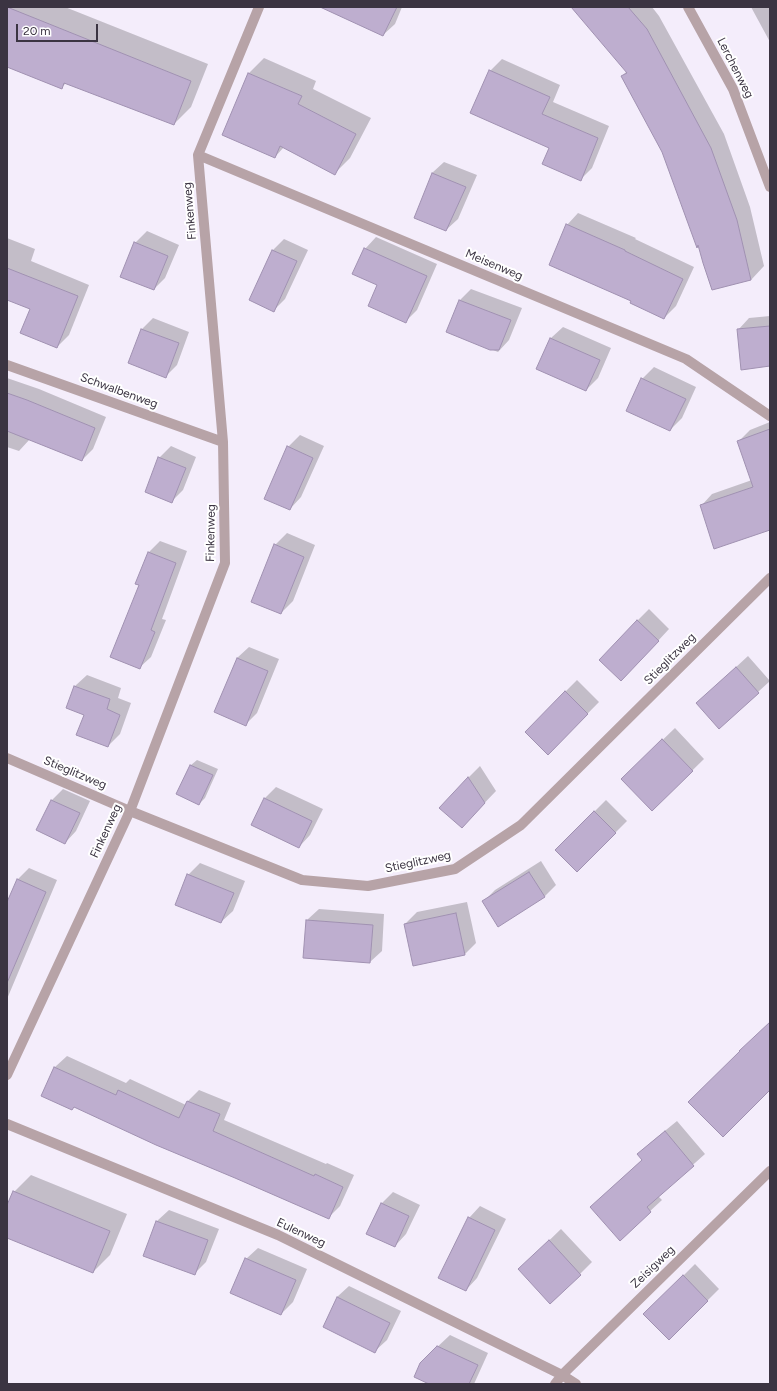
<!DOCTYPE html>
<style>
body{margin:0}
#map{position:relative;width:777px;height:1391px;overflow:hidden;background:#f4edfb;font-family:Figtree,sans-serif}
canvas{display:block}
.frame{position:absolute;inset:0;border:8px solid #3b3442;pointer-events:none}
.scale{position:absolute;left:16px;top:24px;width:82px;height:18px;box-sizing:border-box;border:2px solid #3b3442;border-top:0;padding-left:5px;font-size:12px;line-height:14px;white-space:nowrap;color:#3b3442;-webkit-text-stroke:3px #fff;paint-order:stroke}
</style>
<div id="map">
<canvas width="777" height="1391"></canvas>
<div class="frame"></div>
<div class="scale">20 m</div>
</div>
<script>
const ctx = document.querySelector('canvas').getContext('2d');
ctx.lineJoin = 'round';
function fillPath(path, color) {
  ctx.fillStyle = color;
  ctx.fill(path, 'evenodd');
}
function toPath(rows) {
  const path = new Path2D();
  for (const r of rows) {
    path.moveTo(r[0], r[1]);
    for (let i = 2; i < r.length; i += 2) path.lineTo(r[i], r[i + 1]);
  }
  return path;
}
function stroke(path, color, width, dash) {
  ctx.strokeStyle = color;
  ctx.lineWidth = width;
  ctx.lineCap = dash ? 'butt' : 'round';
  ctx.setLineDash(dash || []);
  ctx.stroke(path);
}
function drawText(font, color, halo, rows, align = 'center') {
  ctx.font = font + ' Figtree,sans-serif';
  ctx.lineWidth = 4;
  ctx.setLineDash([]);
  ctx.textBaseline = 'middle';
  ctx.strokeStyle = halo;
  ctx.fillStyle = color;
  for (const [text, x, y, turn = 0] of rows) {
    ctx.save();
    ctx.translate(x, y);
    ctx.rotate((+turn || 0) * Math.PI / 180);
    ctx.textAlign = isNaN(turn) ? turn : align;
    if (halo) ctx.strokeText(text, 0, 0);
    ctx.fillText(text, 0, 0);
    ctx.restore();
  }
}
fillPath(toPath([
 [10,7,65,7,208,64,191,107,174,124,66,83,61,88,7,66,7,12],
 [344,7,402,7,395,24,383,35],
 [572,7,652,7,659,16,724,134,750,207,764,266,751,280,713,289,699,245,697,246,663,151,622,76,627,71],
 [751,7,770,7,770,42],
 [264,58,316,81,313,89,371,118,350,158,335,173,284,147,275,157,223,134,249,73],
 [502,59,560,85,553,102,609,126,592,168,581,179,550,147,490,71],
 [444,162,477,175,458,219,446,230,432,173],
 [578,213,636,238,635,239,694,267,676,306,664,318,632,300,567,225],
 [147,231,179,245,165,278,154,289,135,243],
 [376,237,437,264,417,310,406,321,379,285,365,249],
 [7,238,35,249,31,261,89,285,69,335,57,347,31,309,7,299],
 [284,239,308,250,285,299,273,311,273,250],
 [471,289,522,308,509,340,498,352,448,332,460,300],
 [770,316,770,365,738,330,749,318],
 [153,318,189,332,177,365,166,376,142,329],
 [563,327,611,348,598,378,586,390,538,368,551,338],
 [654,367,696,387,682,418,670,430,642,379],
 [7,378,39,389,106,417,93,449,82,460,30,439,19,451,7,447],
 [770,422,770,529,701,506,712,494,752,480,738,442,750,430],
 [300,435,324,446,301,497,290,509,288,447],
 [171,446,196,457,183,490,172,501,159,458],
 [287,533,315,545,293,601,281,613,275,545],
 [160,541,187,551,162,619,166,620,151,657,139,668,140,585,149,552],
 [649,609,669,629,633,668,637,621],
 [249,647,279,659,257,713,246,724,216,712,237,658],
 [748,656,770,681,758,692,709,692],
 [87,675,121,688,118,698,131,703,120,734,108,746,85,714,68,708,75,686],
 [577,680,599,702,548,754,565,692],
 [675,728,704,759,652,810,622,779],
 [197,760,218,769,205,798,199,804,178,794,191,765],
 [480,766,496,791,473,815,468,778],
 [276,787,323,809,310,835,299,847,252,825,265,798],
 [63,789,90,801,76,831,65,843,38,830,52,800],
 [606,800,627,821,577,871,556,850],
 [541,861,556,885,545,896,484,901,495,890],
 [200,863,245,881,233,911,221,922,188,875],
 [29,868,57,880,7,999,7,906,18,879],
 [467,902,476,943,465,954,405,924,417,912],
 [319,909,384,914,382,951,370,962,307,920],
 [67,1056,126,1083,130,1079,186,1105,188,1101,199,1090,231,1103,224,1120,326,1164,327,1163,354,1175,340,1206,328,1218,75,1106,72,1109,42,1095,55,1067],
 [677,1121,705,1154,658,1196,662,1200,620,1239,591,1207,643,1159,638,1154,650,1143],
 [31,1175,127,1214,110,1255,93,1272,7,1237,7,1208,14,1192],
 [393,1192,420,1205,406,1234,395,1246,381,1204],
 [480,1206,506,1219,477,1278,466,1290,469,1218],
 [169,1210,219,1229,206,1262,194,1274,144,1255,157,1221],
 [561,1229,592,1262,551,1303,531,1258],
 [258,1248,307,1269,293,1302,281,1314,246,1259],
 [695,1264,719,1289,669,1339,645,1314],
 [349,1286,401,1311,387,1340,375,1351,337,1297],
 [450,1335,488,1353,474,1384,431,1384,433,1351]
]), '#0003');
const building = toPath([
 [7,7,191,81,174,125,64,83,62,89,7,67,7,7],
 [320,7,397,7,383,36,320,7],
 [571,7,628,7,647,29,711,148,737,220,751,280,712,290,703,263,698,245,697,248,662,152,621,76,627,73,571,7],
 [489,70,550,97,542,114,598,138,581,181,542,164,549,148,470,113,489,70],
 [248,73,302,96,298,104,356,134,335,175,280,146,275,158,222,135,248,73],
 [432,173,466,187,446,231,414,218,432,173],
 [566,224,625,250,625,251,683,279,664,319,630,303,631,301,549,265,566,224],
 [134,242,168,256,154,290,120,277,134,242],
 [364,248,427,276,406,323,368,306,377,285,352,274,364,248],
 [272,250,297,261,274,312,249,300,272,250],
 [7,268,78,296,57,348,20,333,30,309,7,300,7,268],
 [459,300,511,320,499,350,490,350,446,332,459,300],
 [770,326,770,366,741,370,737,329,770,326],
 [141,329,179,343,166,378,128,363,141,329],
 [550,338,600,360,586,391,536,369,550,338],
 [641,378,686,399,670,431,626,411,641,378],
 [7,393,27,400,95,428,82,461,7,431,7,393],
 [770,429,770,530,714,549,700,505,753,487,737,441,770,429],
 [287,446,313,458,290,510,264,499,287,446],
 [158,457,186,468,172,503,145,492,158,457],
 [274,544,304,557,281,614,251,602,274,544],
 [148,552,176,563,151,630,155,632,140,669,110,657,139,585,135,584,148,552],
 [637,620,659,641,621,681,599,660,637,620],
 [237,658,268,671,246,726,214,712,237,658],
 [736,667,759,693,719,729,696,703,736,667],
 [74,686,110,699,107,709,120,715,108,747,76,735,84,715,66,708,74,686],
 [565,691,588,714,548,755,525,732,565,691],
 [662,739,693,771,652,811,621,779,662,739],
 [190,765,213,775,199,805,176,794,190,765],
 [468,777,485,803,462,828,439,808,468,777],
 [264,798,312,821,299,848,251,825,264,798],
 [51,800,80,813,65,844,36,830,51,800],
 [594,811,616,833,577,872,555,850,594,811],
 [529,872,545,897,498,927,482,901,529,872],
 [187,874,234,893,221,923,175,905,187,874],
 [17,879,46,892,7,983,7,902,17,879],
 [456,913,465,955,413,966,404,924,456,913],
 [306,920,373,925,370,963,303,958,306,920],
 [770,1022,770,1090,723,1137,688,1102,740,1051,739,1051,770,1022],
 [54,1067,116,1095,118,1090,179,1118,187,1101,220,1114,213,1131,314,1176,315,1174,343,1187,329,1219,235,1178,156,1145,74,1107,72,1110,41,1096,54,1067],
 [665,1131,694,1166,647,1207,651,1212,620,1241,590,1207,642,1160,637,1154,665,1131],
 [13,1191,110,1231,93,1273,7,1238,7,1205,13,1191],
 [381,1203,409,1216,395,1247,366,1234,381,1203],
 [468,1217,495,1230,466,1291,438,1278,468,1217],
 [156,1221,208,1240,195,1275,143,1256,156,1221],
 [549,1240,581,1275,550,1304,518,1269,549,1240],
 [245,1258,296,1280,281,1315,230,1293,245,1258],
 [683,1275,708,1301,669,1340,643,1314,683,1275],
 [337,1297,390,1323,375,1353,323,1327,337,1297],
 [437,1346,478,1365,469,1384,429,1384,414,1377,420,1363,437,1346]
]);
fillPath(building, '#beaecf');
stroke(building, '#a091b1', 1);
stroke(toPath([
 [198,155,686,359,770,416],
 [7,365,223,442],
 [7,758,130,811,302,880,368,886,455,869,521,825,770,578],
 [7,1075,130,811,225,563,223,442,198,155,259,7],
 [7,1124,278,1235,562,1375,576,1384],
 [555,1384,562,1375,770,1171]
]), '#b7a3a7', 10);
stroke(toPath([
 [688,7,733,89,770,187]
]), '#b7a3a7', 10);
drawText('12px', '#3b3442', '#fff', [
 ["Lerchenweg",735,68,63],
 ["Finkenweg",190,211,-95],
 ["Meisenweg",494,265,23],
 ["Schwalbenweg",119,391,20],
 ["Finkenweg",211,533,-89],
 ["Stieglitzweg",670,659,-45],
 ["Stieglitzweg",75,773,23],
 ["Finkenweg",106,831,-65],
 ["Stieglitzweg",418,862,-12],
 ["Eulenweg",301,1233,25],
 ["Zeisigweg",653,1267,-44]
]);
</script>
